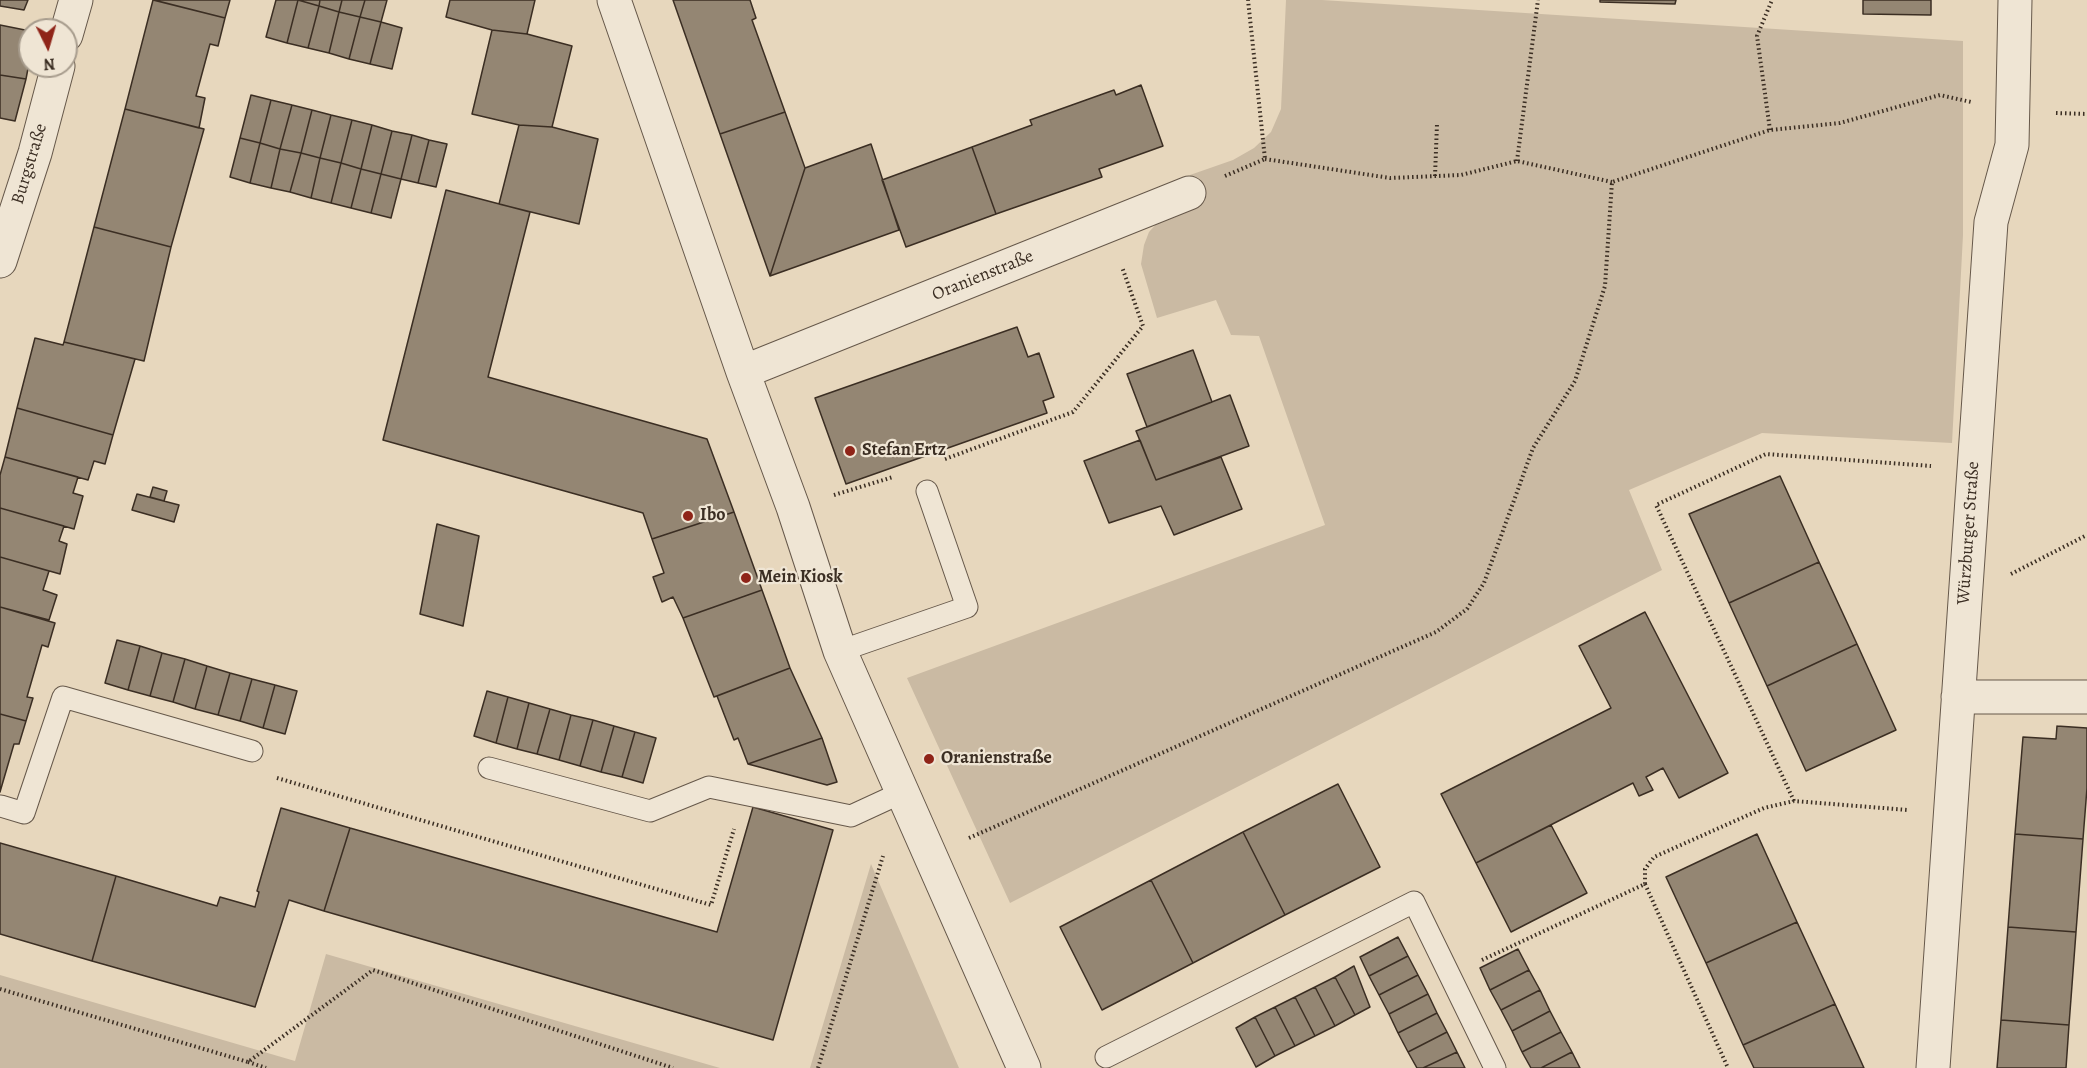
<!DOCTYPE html>
<meta charset="utf-8">
<style>
body{margin:0}
#map{position:relative;width:2087px;height:1068px;overflow:hidden;background:#e7d7bd;font-family:Alegreya,serif}
canvas{display:block}
.north{position:absolute;left:18px;top:18px;width:60px;height:60px;box-sizing:border-box;background:#efe5d4;border:2px solid #a79c8d;border-radius:50%;rotate:175deg;font-size:16px;font-weight:700;line-height:24px;text-align:center;color:#3b2e23}
.north::after{content:'';display:block;margin:auto;width:21px;height:27px;background:#8f2418;clip-path:polygon(50% 0,100% 100%,50% 72%,0 100%)}
</style>
<div id="map">
<canvas width="2087" height="1068"></canvas>
<div class="north">N</div>
</div>
<script>
const ctx = document.querySelector('canvas').getContext('2d');
ctx.lineJoin = 'round';
function fillPath(path, color) {
  ctx.fillStyle = color;
  ctx.fill(path, 'evenodd');
}
function toPath(rows) {
  const path = new Path2D();
  for (const r of rows) {
    path.moveTo(r[0], r[1]);
    for (let i = 2; i < r.length; i += 2) path.lineTo(r[i], r[i + 1]);
  }
  return path;
}
function stroke(path, color, width, dash) {
  ctx.strokeStyle = color;
  ctx.lineWidth = width;
  ctx.lineCap = dash ? 'butt' : 'round';
  ctx.setLineDash(dash || []);
  ctx.stroke(path);
}
function drawText(font, color, halo, rows, align = 'center') {
  ctx.font = font + ' Alegreya,serif';
  ctx.lineWidth = 4.5;
  ctx.setLineDash([]);
  ctx.textBaseline = 'middle';
  ctx.strokeStyle = halo;
  ctx.fillStyle = color;
  for (const [text, x, y, turn = 0] of rows) {
    ctx.save();
    ctx.translate(x, y);
    ctx.rotate((+turn || 0) * Math.PI / 180);
    ctx.textAlign = isNaN(turn) ? turn : align;
    if (halo) ctx.strokeText(text, 0, 0);
    ctx.fillText(text, 0, 0);
    ctx.restore();
  }
}
fillPath(toPath([
 [1286,0,1322,0,1963,41,1963,235,1952,443,1762,433,1629,490,1662,570,1010,903,907,678,1325,525,1259,336,1231,335,1216,300,1157,318,1141,264,1144,245,1149,232,1160,220,1197,202,1190,175,1233,160,1254,148,1271,132,1281,109],
 [871,864,959,1068,810,1068],
 [326,954,720,1068,0,1068,0,975,295,1061]
]), '#cabaa3');
const building = toPath([
 [0,0,28,0,24,10,0,6,0,0],
 [153,0,225,18,218,46,210,44,196,96,205,98,199,128,125,109,153,0],
 [154,0,230,0,225,18,154,0],
 [276,0,298,0,287,43,266,37,276,0],
 [298,0,320,0,319,6,298,0],
 [298,0,319,6,308,48,287,43,298,0],
 [320,0,342,0,339,12,319,6,320,0],
 [342,0,365,0,360,17,339,12,342,0],
 [365,0,387,0,381,22,360,17,365,0],
 [450,0,535,0,527,34,492,30,446,17,450,0],
 [673,0,750,0,756,18,752,20,785,112,720,134,673,0],
 [1600,0,1676,0,1675,4,1600,2,1600,0],
 [1863,0,1931,0,1931,15,1863,14,1863,0],
 [319,6,339,12,329,53,308,48,319,6],
 [339,12,360,17,349,59,329,53,339,12],
 [360,17,381,22,370,64,349,59,360,17],
 [381,22,402,28,392,69,370,64,381,22],
 [0,25,30,31,30,58,26,79,0,75,0,25],
 [492,30,527,34,572,46,552,127,519,125,472,114,492,30],
 [0,75,26,79,15,121,0,118,0,75],
 [1141,85,1163,146,1099,169,1102,177,996,214,972,147,1032,125,1030,120,1114,90,1116,95,1141,85],
 [251,95,271,100,260,143,240,138,251,95],
 [271,100,292,105,280,149,260,143,271,100],
 [292,105,312,110,301,153,280,149,292,105],
 [125,109,204,129,171,247,94,227,125,109],
 [312,110,331,115,320,158,301,153,312,110],
 [785,112,805,168,770,276,720,134,785,112],
 [331,115,352,120,341,163,320,158,331,115],
 [352,120,372,125,361,169,341,163,352,120],
 [372,125,392,131,381,174,361,169,372,125],
 [519,125,552,127,598,139,579,224,499,204,519,125],
 [392,131,412,135,401,179,381,174,392,131],
 [412,135,429,140,418,183,401,179,412,135],
 [240,138,260,143,250,183,230,177,240,138],
 [429,140,447,144,436,187,418,183,429,140],
 [260,143,280,149,271,188,250,183,260,143],
 [871,144,899,230,770,276,805,168,871,144],
 [972,147,996,214,906,247,882,180,972,147],
 [280,149,301,153,290,192,271,188,280,149],
 [301,153,320,158,311,198,290,192,301,153],
 [320,158,341,163,331,203,311,198,320,158],
 [341,163,361,169,351,208,331,203,341,163],
 [361,169,381,174,371,213,351,208,361,169],
 [381,174,401,179,391,218,371,213,381,174],
 [446,190,530,212,488,377,707,439,734,512,652,539,643,513,383,440,446,190],
 [94,227,171,247,144,361,64,342,94,227],
 [1017,327,1028,357,1039,353,1054,397,1043,401,1047,413,846,484,815,398,1017,327],
 [35,338,63,345,64,342,135,359,113,435,17,408,35,338],
 [1193,350,1212,402,1147,427,1127,374,1193,350],
 [1230,395,1249,446,1156,480,1136,431,1230,395],
 [17,408,113,435,105,464,94,461,88,480,5,457,17,408],
 [1140,440,1156,480,1221,457,1242,509,1174,535,1161,506,1109,523,1084,461,1140,440],
 [5,457,78,477,73,493,83,496,74,529,0,508,0,475,5,457],
 [1780,476,1819,562,1729,603,1689,514,1780,476],
 [153,487,167,491,164,501,150,497,153,487],
 [137,494,179,505,174,522,132,510,137,494],
 [0,508,64,526,59,541,67,544,60,574,0,557,0,508],
 [734,512,762,590,683,618,673,597,662,602,653,577,664,573,652,539,734,512],
 [437,524,479,536,463,626,420,614,437,524],
 [0,557,49,571,43,590,57,595,49,620,0,607,0,557],
 [1819,562,1857,644,1767,686,1729,603,1819,562],
 [762,590,790,668,714,697,683,618,762,590],
 [0,607,55,623,48,647,42,645,27,697,33,698,26,721,0,714,0,607],
 [1645,612,1728,773,1679,798,1663,768,1646,777,1653,790,1639,796,1633,783,1476,863,1441,794,1611,708,1579,646,1645,612],
 [117,640,140,646,128,690,105,683,117,640],
 [1857,644,1896,730,1806,771,1767,686,1857,644],
 [140,646,162,653,150,696,128,690,140,646],
 [162,653,185,659,173,702,150,696,162,653],
 [185,659,207,666,195,709,173,702,185,659],
 [207,666,230,673,218,715,195,709,207,666],
 [790,668,822,738,748,764,738,738,734,740,717,696,790,668],
 [230,673,252,679,240,721,218,715,230,673],
 [252,679,275,685,263,728,240,721,252,679],
 [275,685,297,691,285,734,263,728,275,685],
 [487,691,508,697,496,743,474,736,487,691],
 [508,697,529,703,517,749,496,743,508,697],
 [529,703,550,709,537,754,517,749,529,703],
 [550,709,571,715,559,760,537,754,550,709],
 [0,714,26,721,19,744,14,744,0,792,0,714],
 [571,715,593,720,580,766,559,760,571,715],
 [593,720,614,726,601,772,580,766,593,720],
 [614,726,635,732,622,777,601,772,614,726],
 [2057,726,2087,728,2087,788,2083,839,2015,834,2023,737,2056,739,2057,726],
 [635,732,656,738,643,783,622,777,635,732],
 [822,738,837,782,827,785,748,764,822,738],
 [1338,784,1380,867,1285,915,1243,832,1338,784],
 [753,807,833,830,773,1040,324,911,350,828,717,932,753,807],
 [281,808,350,828,324,911,289,900,255,1007,92,961,116,876,217,906,220,897,255,907,259,892,257,891,281,808],
 [1551,825,1587,893,1511,932,1476,863,1551,825],
 [1243,832,1285,915,1193,963,1151,880,1243,832],
 [1757,834,1797,922,1706,963,1666,877,1757,834],
 [2015,834,2083,839,2076,932,2008,927,2015,834],
 [0,843,116,876,92,961,0,934,0,843],
 [1151,880,1193,963,1102,1010,1060,927,1151,880],
 [1797,922,1835,1004,1743,1045,1706,963,1797,922],
 [2008,927,2076,932,2069,1025,2001,1020,2008,927],
 [1398,937,1408,956,1369,976,1360,957,1398,937],
 [1518,949,1529,970,1490,990,1480,968,1518,949],
 [1408,956,1418,975,1379,995,1369,976,1408,956],
 [1354,966,1370,1007,1355,1015,1335,977,1354,966],
 [1529,970,1540,990,1501,1010,1490,990,1529,970],
 [1418,975,1428,994,1389,1014,1379,995,1418,975],
 [1335,977,1355,1015,1335,1026,1315,987,1335,977],
 [1315,987,1335,1026,1315,1036,1295,997,1315,987],
 [1540,990,1550,1011,1512,1031,1501,1010,1540,990],
 [1428,994,1437,1013,1398,1033,1389,1014,1428,994],
 [1295,997,1315,1036,1295,1046,1275,1007,1295,997],
 [1835,1004,1864,1068,1754,1068,1743,1045,1835,1004],
 [1275,1007,1295,1046,1275,1056,1255,1017,1275,1007],
 [1550,1011,1561,1032,1522,1052,1512,1031,1550,1011],
 [1437,1013,1447,1032,1408,1052,1398,1033,1437,1013],
 [1255,1017,1275,1056,1256,1067,1236,1028,1255,1017],
 [2001,1020,2069,1025,2066,1068,1997,1068,2001,1020],
 [1447,1032,1457,1052,1423,1068,1417,1068,1408,1052,1447,1032],
 [1561,1032,1572,1052,1541,1068,1531,1068,1522,1052,1561,1032],
 [1457,1052,1465,1068,1423,1068,1457,1052],
 [1572,1052,1580,1068,1541,1068,1572,1052]
]);
fillPath(building, '#948673');
stroke(building, '#3b2e23', 1.5);
const service = toPath([
 [840,651,967,607,927,491],
 [489,768,650,811,709,787,851,816,903,792],
 [1,806,24,813,63,697,252,751],
 [1106,1057,1414,902,1495,1068]
]);
const minor = toPath([
 [614,0,743,372,793,507,840,651,1024,1068],
 [66,35,76,0],
 [0,261,35,153,58,66],
 [743,372,1189,193],
 [1958,697,2087,697],
 [1933,1068,1991,222,2012,145,2015,0]
]);
stroke(service, '#66584a', 23);
stroke(minor, '#66584a', 35);
stroke(toPath([
 [2056,113,2087,114],
 [1770,130,1757,36,1772,0],
 [1265,159,1390,178,1461,175,1517,161,1612,182],
 [1517,161,1538,0],
 [1225,176,1265,159,1248,0],
 [1435,176,1437,124],
 [945,459,1073,412,1143,326,1122,267],
 [834,495,893,477],
 [2011,574,2087,535],
 [277,778,711,905,734,829],
 [1794,801,1656,505,1766,454,1931,466],
 [969,838,1436,632,1467,609,1484,583,1533,448,1575,381,1605,286,1612,182,1770,130,1840,123,1940,95,1971,102],
 [1645,884,1728,1068],
 [1482,960,1645,884,1645,869,1654,857,1764,808,1794,801,1908,810],
 [0,989,248,1062,373,970,673,1068],
 [248,1062,266,1068],
 [818,1068,883,856]
]), '#3b2e23', 4, [1.5, 3]);
stroke(service, '#efe5d4', 21);
stroke(minor, '#efe5d4', 33);
for (const [x, y, r, color] of [
 [850,451,6,"#8f2418"],
 [688,516,6,"#8f2418"],
 [746,578,6,"#8f2418"],
 [929,759,6,"#8f2418"]
]) {
  const dot = new Path2D();
  dot.arc(x, y, r, 0, 2 * Math.PI);
  ctx.fillStyle = color;
  ctx.fill(dot);
  stroke(dot, '#efe5d4', 2);
}
drawText('18px', '#3b2e23', '#efe5d4', [
 ["Burgstraße",30,164,-73],
 ["Oranienstraße",983,276,-22],
 ["Würzburger Straße",1969,533,-86]
]);
drawText('bold 18px', '#3b2e23', '#efe5d4', [
 ["Stefan Ertz",862,451],
 ["Ibo",700,516],
 ["Mein Kiosk",758,578],
 ["Oranienstraße",941,759]
], 'left');
</script>
